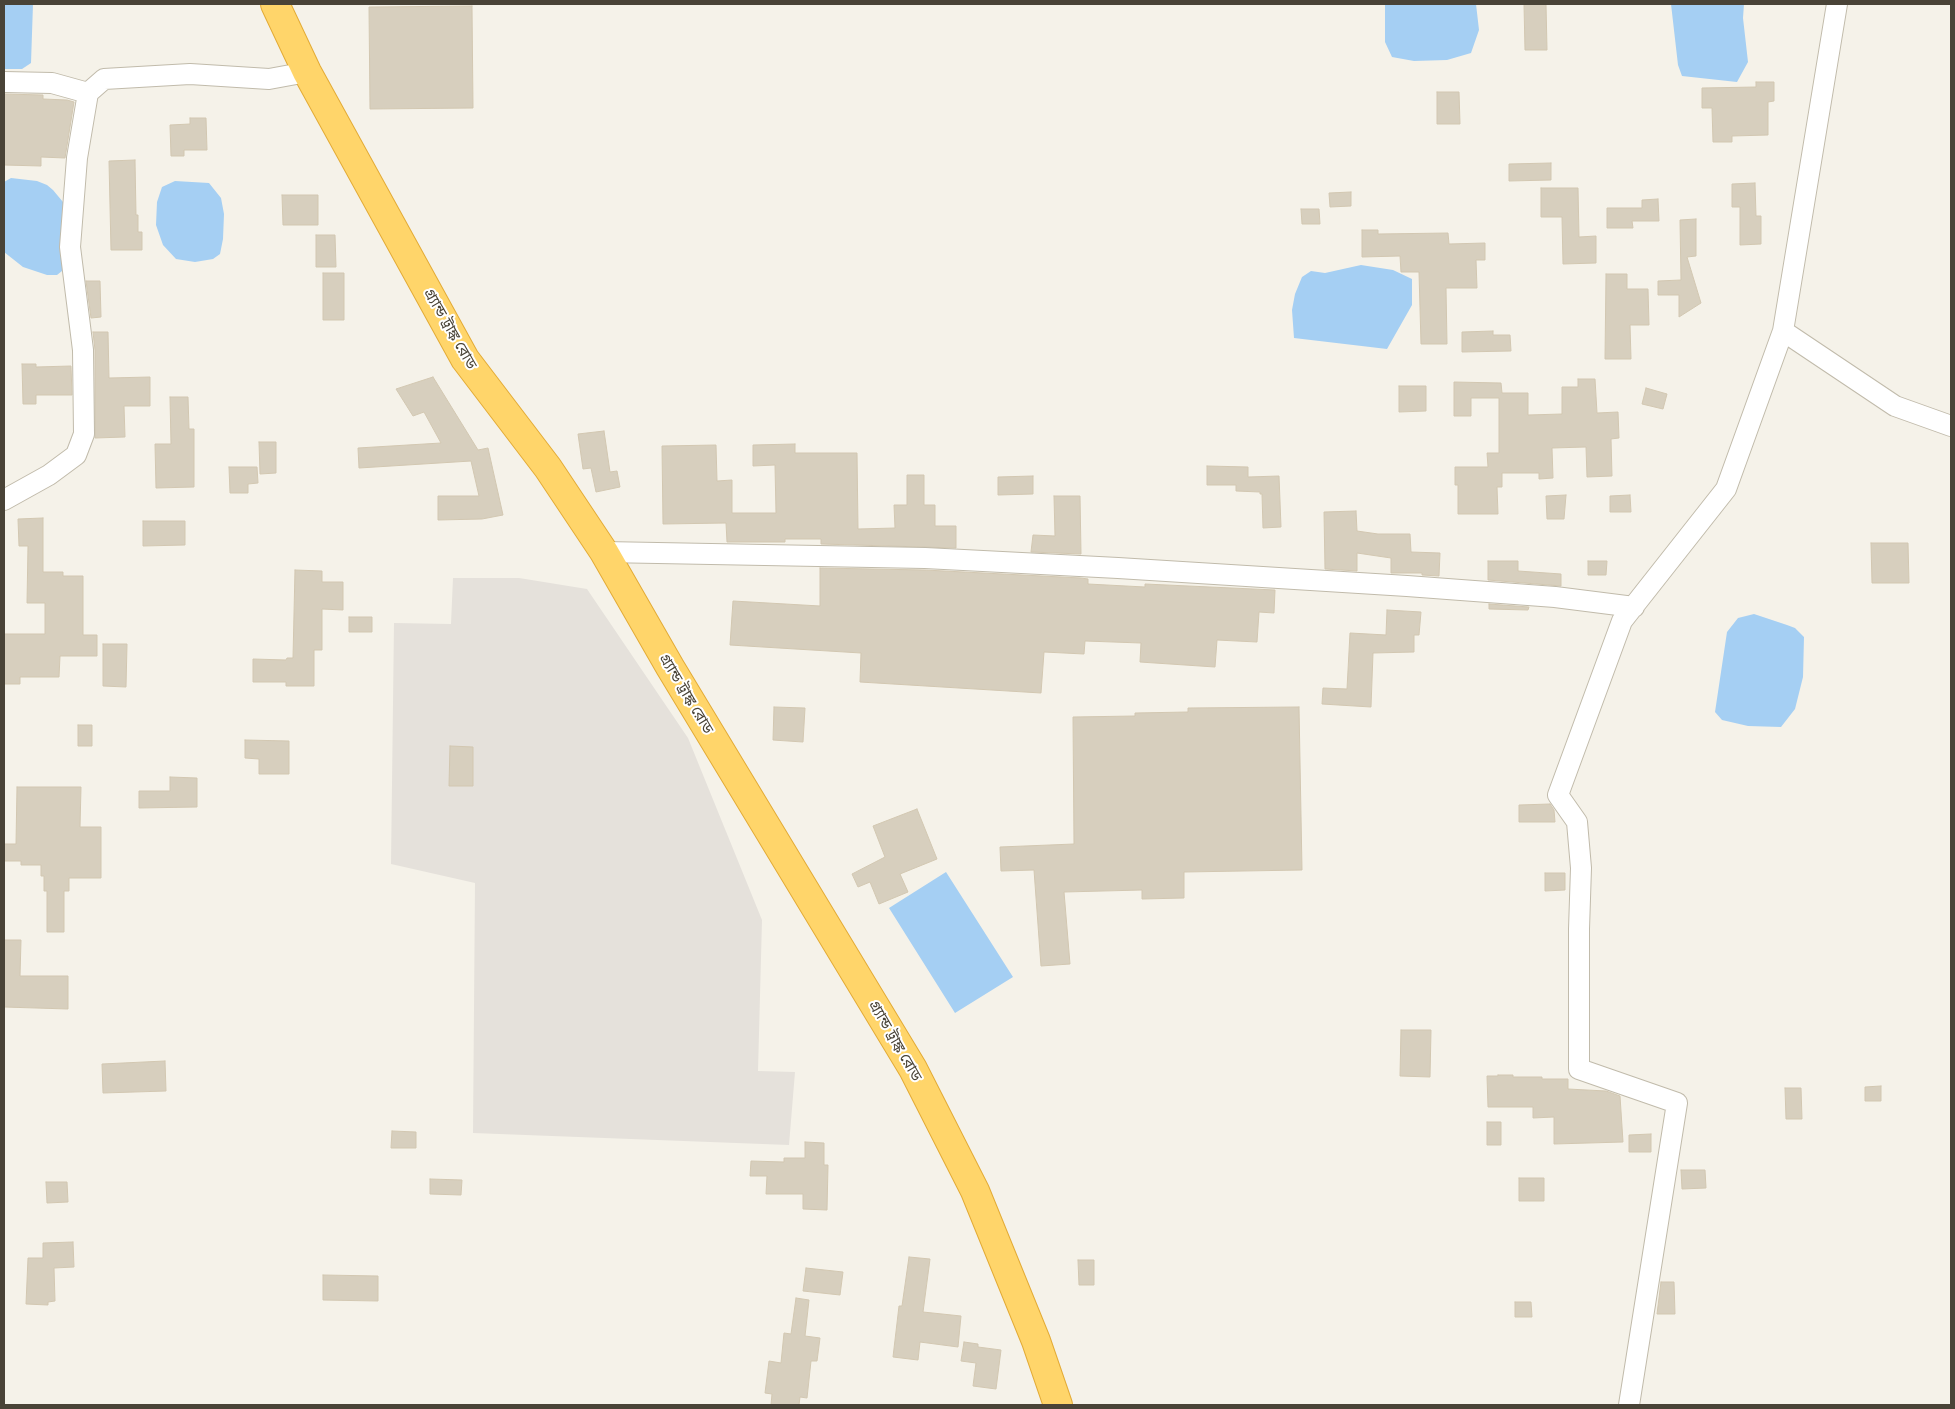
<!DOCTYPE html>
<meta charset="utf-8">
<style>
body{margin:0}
#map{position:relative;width:1955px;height:1409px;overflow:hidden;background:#f5f2e9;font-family:"PT Sans",sans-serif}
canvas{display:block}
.frame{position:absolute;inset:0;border:5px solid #494337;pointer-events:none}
</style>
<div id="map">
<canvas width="1955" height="1409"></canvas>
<div class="frame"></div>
</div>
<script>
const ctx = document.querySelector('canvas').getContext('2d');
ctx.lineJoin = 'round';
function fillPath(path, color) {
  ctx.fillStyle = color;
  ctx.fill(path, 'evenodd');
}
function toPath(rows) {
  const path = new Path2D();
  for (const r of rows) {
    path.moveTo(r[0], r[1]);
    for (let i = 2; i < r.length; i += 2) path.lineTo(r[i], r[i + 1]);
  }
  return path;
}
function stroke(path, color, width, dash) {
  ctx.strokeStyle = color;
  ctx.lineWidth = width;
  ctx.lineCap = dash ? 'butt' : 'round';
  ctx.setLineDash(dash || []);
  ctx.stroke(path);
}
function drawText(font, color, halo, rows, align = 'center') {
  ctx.font = font + ' "PT Sans","Noto Sans Bengali",sans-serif';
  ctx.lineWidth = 4;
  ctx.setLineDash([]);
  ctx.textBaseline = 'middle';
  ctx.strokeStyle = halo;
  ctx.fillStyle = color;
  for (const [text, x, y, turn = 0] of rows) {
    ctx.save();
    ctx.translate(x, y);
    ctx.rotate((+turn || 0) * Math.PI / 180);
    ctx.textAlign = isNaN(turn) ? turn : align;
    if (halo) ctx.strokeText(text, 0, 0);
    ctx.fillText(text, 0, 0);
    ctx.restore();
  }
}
fillPath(toPath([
 [453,578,519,578,587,589,688,738,762,920,758,1071,795,1072,789,1145,473,1133,475,883,391,864,394,623,451,624]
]), '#e5e1db');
fillPath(toPath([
 [4,4,33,4,31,63,22,69,4,69],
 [1385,4,1476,4,1479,30,1471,53,1447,60,1414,61,1392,57,1385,42],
 [1671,4,1744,4,1743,18,1748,62,1737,82,1682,76,1678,65],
 [11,178,37,181,47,185,53,190,63,202,62,271,57,275,47,275,23,267,4,252,4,182],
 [175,181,209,183,221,198,224,214,223,239,220,254,213,259,195,262,176,259,163,245,156,225,157,202,162,187],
 [1361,265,1393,270,1412,279,1412,305,1387,349,1294,338,1292,310,1295,294,1302,277,1311,271,1325,273],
 [1754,614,1787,625,1795,628,1804,637,1803,677,1795,709,1781,727,1748,726,1722,720,1715,712,1727,632,1738,618],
 [946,872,1013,977,955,1013,889,908]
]), '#a5cff3');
const building = toPath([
 [1524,4,1546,4,1547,50,1525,50,1524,4],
 [472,6,473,108,370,109,369,7,472,6],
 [1756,82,1774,82,1774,101,1768,102,1768,135,1732,136,1732,142,1713,142,1712,108,1702,108,1702,88,1756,87,1756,82],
 [1437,92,1459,92,1460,124,1437,124,1437,92],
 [4,94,43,95,43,99,67,100,74,102,65,158,41,157,41,166,4,165,4,94],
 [190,118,206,118,207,150,184,150,184,156,171,156,170,125,190,124,190,118],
 [135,160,136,215,138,215,138,232,142,232,142,250,111,250,109,161,135,160],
 [1551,163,1551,180,1509,181,1509,164,1551,163],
 [1755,183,1756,216,1761,216,1761,244,1740,245,1740,207,1732,207,1732,184,1755,183],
 [1541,188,1578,188,1579,237,1596,236,1596,263,1563,264,1562,217,1541,217,1541,188],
 [1351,192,1351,206,1330,207,1329,193,1351,192],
 [282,195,318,195,318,225,283,225,282,195],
 [1658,199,1659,221,1632,221,1633,228,1607,228,1607,208,1642,208,1642,200,1658,199],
 [1301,209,1319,209,1320,224,1302,224,1301,209],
 [1696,219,1696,256,1687,257,1701,303,1679,317,1679,295,1658,295,1658,281,1681,280,1680,220,1696,219],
 [1362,230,1378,230,1378,234,1448,233,1449,244,1485,243,1485,260,1476,260,1477,288,1446,288,1447,344,1421,344,1419,272,1401,272,1400,256,1362,257,1362,230],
 [316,235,335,235,336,267,316,267,316,235],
 [323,273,344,273,344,320,323,320,323,273],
 [1606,274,1627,274,1627,289,1648,289,1649,325,1630,325,1631,359,1605,359,1606,274],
 [86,281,100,281,101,317,91,318,86,281],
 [1493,331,1493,335,1510,335,1511,351,1462,352,1462,332,1493,331],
 [93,332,108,332,109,378,150,377,150,406,124,406,125,437,95,438,95,350,93,332],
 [22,364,36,364,36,367,71,366,72,395,36,395,36,404,23,404,22,364],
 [433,377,478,450,488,448,503,515,482,519,438,520,438,496,479,496,471,461,359,468,358,448,441,443,424,412,413,416,396,389,433,377],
 [1578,379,1595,379,1597,413,1618,412,1619,438,1611,439,1612,476,1587,477,1586,447,1552,448,1553,478,1539,479,1539,473,1502,473,1502,487,1497,487,1498,514,1458,514,1458,485,1455,485,1455,467,1488,467,1487,453,1499,453,1499,398,1471,398,1471,416,1454,416,1454,382,1501,383,1502,393,1528,393,1528,415,1562,414,1562,387,1578,387,1578,379],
 [1399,386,1426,386,1426,411,1399,412,1399,386],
 [1646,388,1667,394,1663,409,1642,404,1646,388],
 [170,397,188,397,189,429,194,429,194,487,156,488,155,444,171,444,170,397],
 [604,431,610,472,617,471,620,487,596,492,591,468,583,469,578,434,604,431],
 [259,442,276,442,276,473,260,474,259,442],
 [795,444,795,453,857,453,858,529,895,528,894,505,907,505,907,475,924,475,924,505,935,505,935,526,956,526,956,548,821,544,821,539,785,539,785,542,727,542,726,523,663,524,662,446,716,445,717,481,732,480,732,513,776,513,775,465,753,466,753,445,795,444],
 [1207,466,1248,467,1248,477,1279,476,1281,527,1263,528,1262,494,1260,494,1260,492,1236,491,1236,485,1207,485,1207,466],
 [229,467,257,467,258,483,248,484,248,493,230,493,229,467],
 [1033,476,1033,494,998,495,998,477,1033,476],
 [1566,495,1564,519,1547,519,1546,496,1566,495],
 [1630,495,1631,512,1610,512,1610,496,1630,495],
 [1054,496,1080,496,1081,554,1031,552,1033,535,1055,536,1054,496],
 [1356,511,1357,531,1378,534,1410,534,1411,552,1440,553,1439,576,1422,575,1422,573,1391,573,1391,558,1357,553,1357,571,1325,569,1324,512,1356,511],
 [43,518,43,572,63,572,63,576,83,576,83,635,97,635,97,656,60,656,59,677,20,677,20,684,4,684,4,634,45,634,45,603,27,603,28,546,19,546,18,519,43,518],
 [143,521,185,521,185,545,143,546,143,521],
 [1871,543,1908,543,1909,583,1872,583,1871,543],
 [1488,561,1518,561,1518,571,1561,574,1561,586,1488,580,1488,561],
 [1588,561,1607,561,1606,575,1588,575,1588,561],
 [820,568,925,570,1081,578,1088,579,1088,584,1145,587,1145,584,1275,590,1274,613,1259,612,1257,642,1217,640,1215,667,1140,662,1141,643,1085,641,1084,654,1044,652,1041,693,860,682,861,653,730,645,733,601,820,606,820,568],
 [295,570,322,571,322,582,343,582,343,610,322,609,322,650,314,650,314,686,286,686,286,682,253,682,253,659,286,660,287,658,293,658,295,570],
 [1489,604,1529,607,1528,610,1489,609,1489,604],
 [1387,610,1421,612,1419,635,1414,635,1414,652,1373,653,1371,707,1322,704,1323,688,1347,689,1350,633,1386,635,1387,610],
 [349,617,372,617,372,632,349,632,349,617],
 [103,644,127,644,126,687,103,686,103,644],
 [774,707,805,708,803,742,773,740,774,707],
 [1299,707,1302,870,1184,872,1184,898,1142,899,1142,890,1064,892,1070,964,1041,966,1034,870,1001,871,1000,847,1074,844,1073,717,1135,716,1135,713,1188,712,1188,708,1299,707],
 [78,725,92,725,92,746,78,746,78,725],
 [245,740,289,741,289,774,259,774,259,759,245,758,245,740],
 [450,746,473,747,473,786,449,786,450,746],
 [170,777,197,778,197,807,139,808,139,791,170,791,170,777],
 [17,787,81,787,80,827,101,827,101,878,69,878,69,891,64,891,64,932,47,932,47,891,44,891,44,876,41,876,41,865,21,865,21,861,4,861,4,844,16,844,17,787],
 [1550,804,1554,810,1555,822,1519,822,1519,805,1550,804],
 [917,809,937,859,900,874,908,892,879,904,870,882,858,887,852,874,885,857,873,826,917,809],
 [1545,873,1565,873,1565,890,1545,891,1545,873],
 [4,940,21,940,20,976,68,976,68,1009,4,1007,4,940],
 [1401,1030,1431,1030,1430,1077,1400,1076,1401,1030],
 [165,1061,166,1091,103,1093,102,1064,165,1061],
 [1498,1075,1513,1075,1513,1077,1542,1077,1542,1079,1568,1079,1568,1089,1606,1091,1620,1096,1623,1142,1554,1144,1554,1117,1533,1118,1533,1107,1488,1107,1487,1076,1498,1076,1498,1075],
 [1881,1086,1881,1101,1865,1101,1865,1087,1881,1086],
 [1785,1088,1801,1088,1802,1119,1786,1119,1785,1088],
 [1487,1122,1501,1122,1501,1145,1487,1145,1487,1122],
 [392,1131,416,1132,416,1148,391,1148,392,1131],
 [1651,1134,1651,1152,1629,1152,1629,1135,1651,1134],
 [805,1142,824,1143,824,1165,828,1165,827,1210,803,1209,803,1194,766,1194,767,1176,750,1176,751,1161,784,1162,784,1158,805,1158,805,1142],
 [1681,1170,1705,1170,1706,1188,1682,1189,1681,1170],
 [1519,1178,1544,1178,1544,1201,1519,1201,1519,1178],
 [430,1179,462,1180,461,1195,430,1194,430,1179],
 [46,1182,67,1182,68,1202,47,1203,46,1182],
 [73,1242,74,1267,54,1268,55,1301,48,1302,48,1305,26,1304,28,1258,43,1258,43,1243,73,1242],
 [909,1257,930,1259,923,1312,961,1316,958,1347,920,1342,918,1360,893,1357,899,1306,902,1306,909,1257],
 [1078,1260,1094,1260,1094,1285,1079,1285,1078,1260],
 [806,1268,843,1272,840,1295,803,1291,806,1268],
 [323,1275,378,1276,378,1301,323,1300,323,1275],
 [1661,1282,1674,1282,1675,1314,1657,1314,1661,1282],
 [796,1298,809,1300,805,1336,820,1338,817,1361,811,1361,807,1398,800,1397,799,1405,771,1405,772,1394,765,1393,769,1361,781,1363,784,1333,791,1334,796,1298],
 [1515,1302,1531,1302,1532,1317,1515,1317,1515,1302],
 [964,1342,978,1344,978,1347,1001,1350,996,1389,973,1386,976,1363,961,1361,964,1342]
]);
fillPath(building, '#d7cfbe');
stroke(building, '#d2c7b1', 1);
const street = toPath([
 [1837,4,1783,331,1895,406,1951,426],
 [4,82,52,83,88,93],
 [4,500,49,475,76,455,84,434,83,350,70,247,77,158,88,93,104,79,190,74,269,79,307,72],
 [604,552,925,558,1118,568,1407,586,1555,597,1634,607],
 [1629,1405,1677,1103,1579,1069,1579,929,1581,868,1577,822,1558,795,1622,621,1726,489,1783,331]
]);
const highway = toPath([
 [275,4,307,72,465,359,548,468,604,552,670,667,913,1069,975,1191,1036,1341,1058,1405]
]);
stroke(street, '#c1bbab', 22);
stroke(highway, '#e3ab36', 30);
stroke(street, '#fff', 20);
stroke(highway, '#ffd56a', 28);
drawText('15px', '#494337', '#fff', [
 ["গ্র্যান্ড ট্রাঙ্ক রোড",450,329,60],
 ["গ্র্যান্ড ট্রাঙ্ক রোড",686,694,59],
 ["গ্র্যান্ড ট্রাঙ্ক রোড",895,1041,60]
]);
</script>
